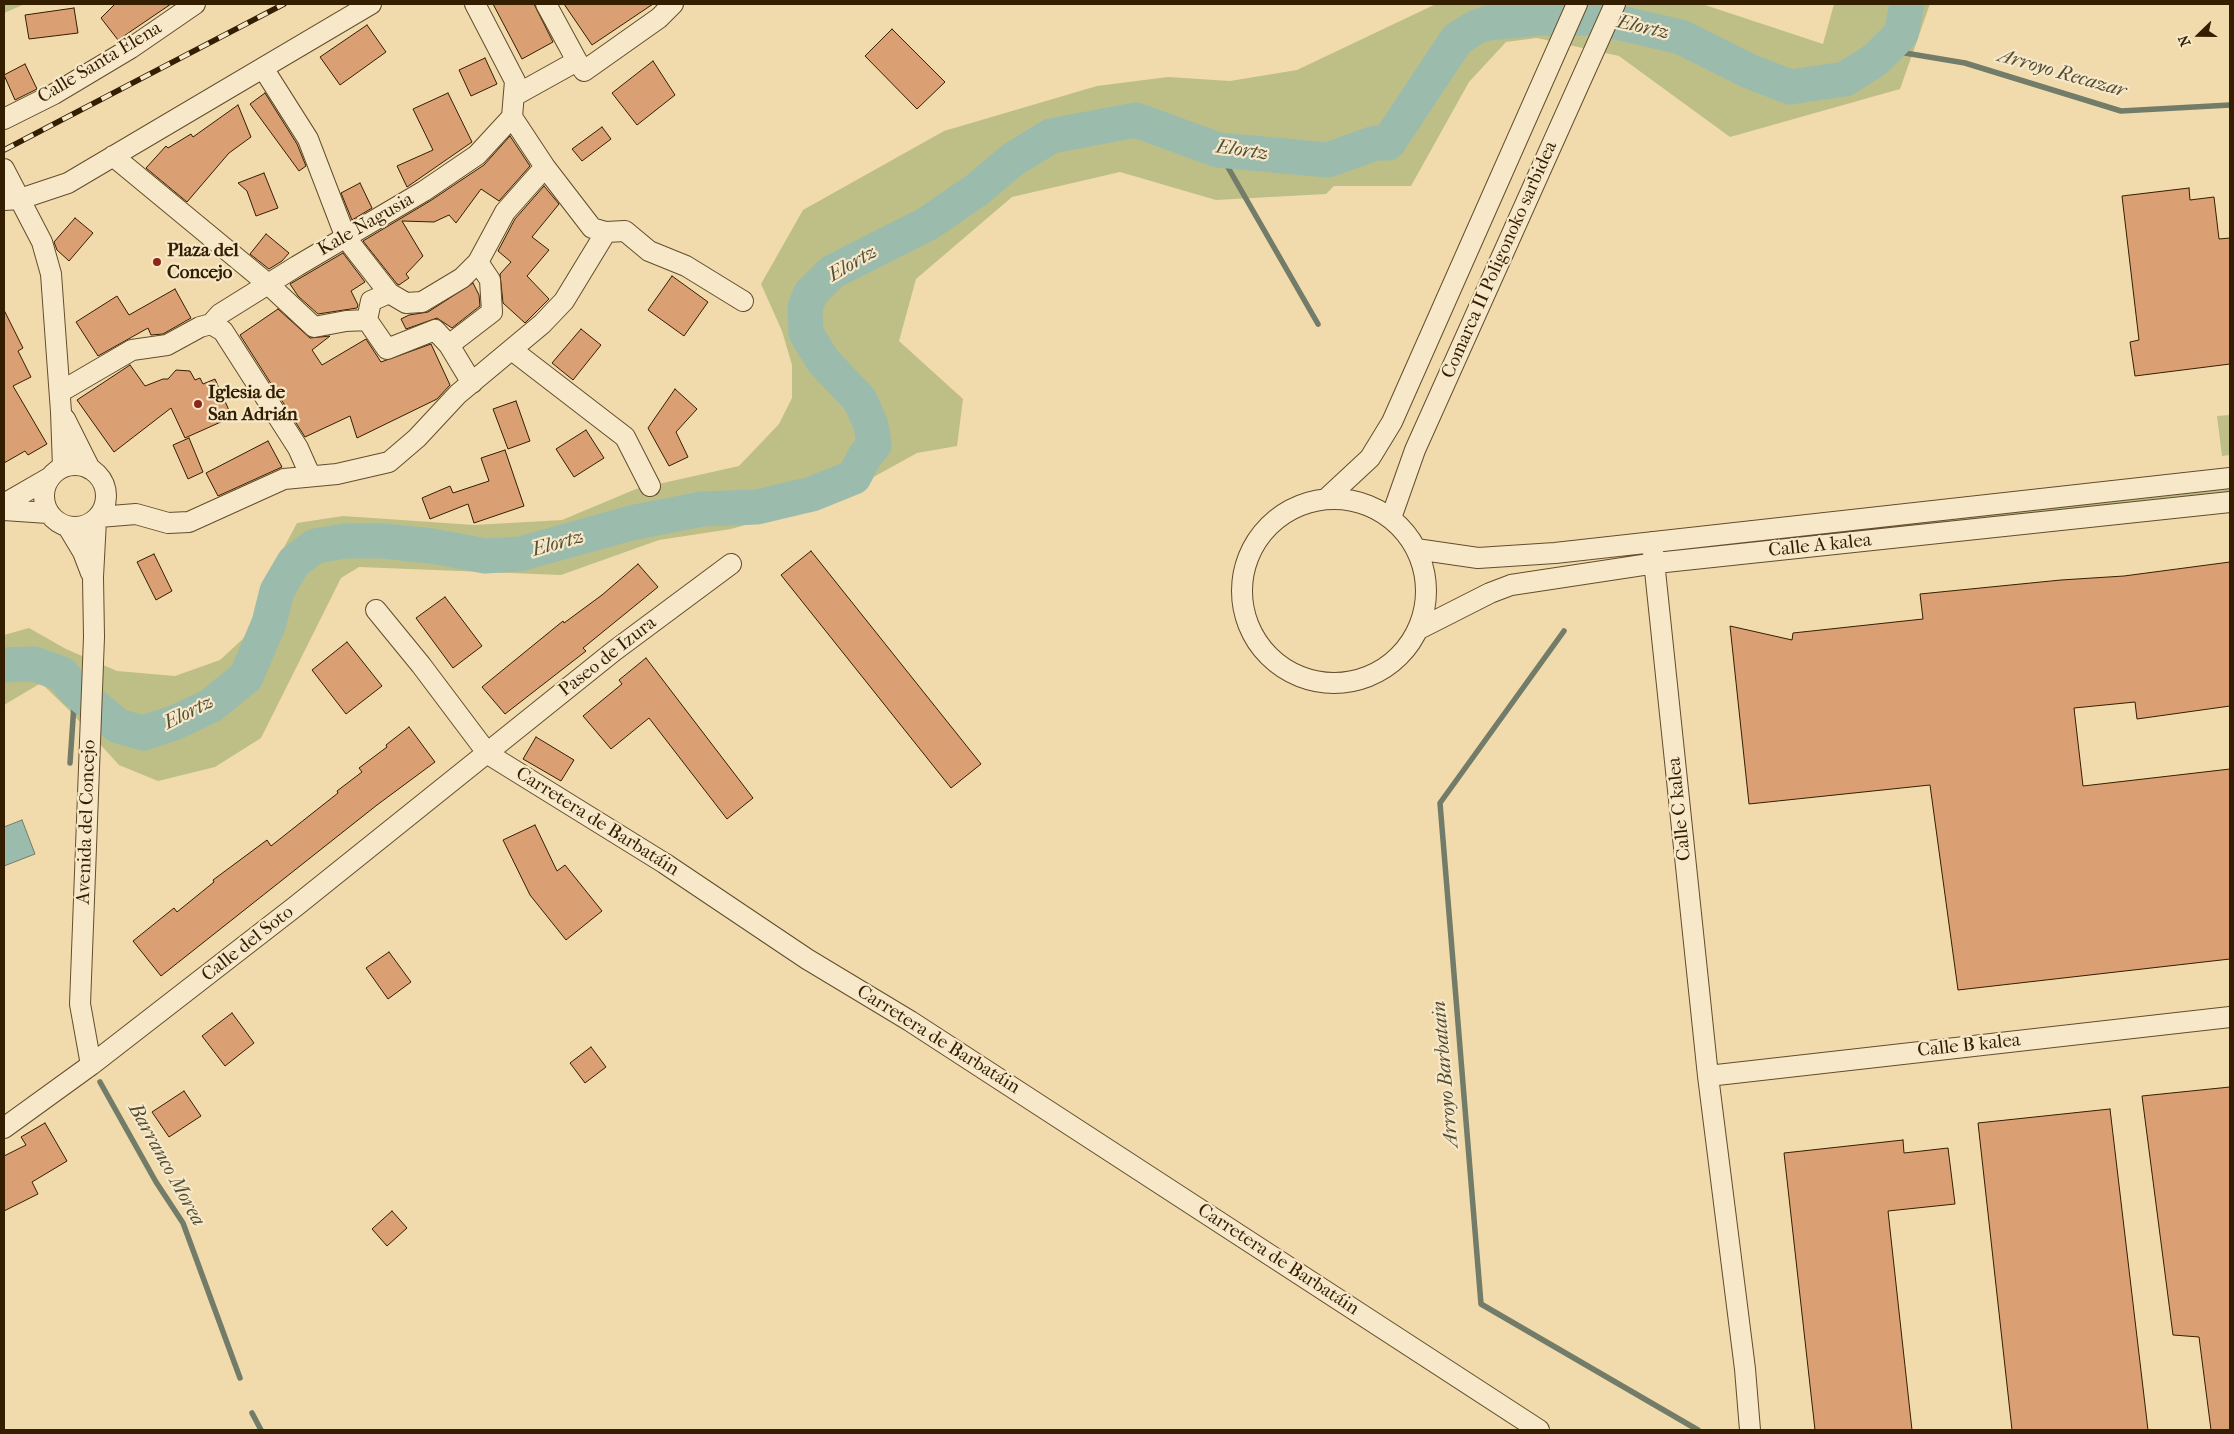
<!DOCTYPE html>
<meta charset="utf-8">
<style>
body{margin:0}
#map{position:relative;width:2234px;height:1434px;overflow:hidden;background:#f1dbac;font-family:"IM FELL French Canon",serif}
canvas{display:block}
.frame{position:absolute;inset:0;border:5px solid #341e00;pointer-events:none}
.north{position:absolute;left:2174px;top:10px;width:50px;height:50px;-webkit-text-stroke:4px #f6e8c9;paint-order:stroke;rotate:248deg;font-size:14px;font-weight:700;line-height:20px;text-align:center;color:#341e00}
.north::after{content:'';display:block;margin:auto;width:18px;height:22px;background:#341e00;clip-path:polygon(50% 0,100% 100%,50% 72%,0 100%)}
</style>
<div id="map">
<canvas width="2234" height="1434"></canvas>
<div class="frame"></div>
<div class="north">N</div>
</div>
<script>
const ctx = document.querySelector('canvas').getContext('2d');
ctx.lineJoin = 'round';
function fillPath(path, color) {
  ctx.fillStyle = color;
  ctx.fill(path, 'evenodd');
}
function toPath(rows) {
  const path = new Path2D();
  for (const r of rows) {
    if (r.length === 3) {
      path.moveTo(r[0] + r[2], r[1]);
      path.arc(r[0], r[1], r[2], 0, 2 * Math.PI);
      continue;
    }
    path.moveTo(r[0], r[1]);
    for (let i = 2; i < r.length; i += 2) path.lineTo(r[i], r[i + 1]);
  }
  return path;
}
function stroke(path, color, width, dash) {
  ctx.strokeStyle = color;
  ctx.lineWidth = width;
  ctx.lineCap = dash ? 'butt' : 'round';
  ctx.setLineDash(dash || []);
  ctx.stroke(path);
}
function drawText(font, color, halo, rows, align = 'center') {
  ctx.font = font + ' "IM FELL French Canon",serif';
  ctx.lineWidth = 4.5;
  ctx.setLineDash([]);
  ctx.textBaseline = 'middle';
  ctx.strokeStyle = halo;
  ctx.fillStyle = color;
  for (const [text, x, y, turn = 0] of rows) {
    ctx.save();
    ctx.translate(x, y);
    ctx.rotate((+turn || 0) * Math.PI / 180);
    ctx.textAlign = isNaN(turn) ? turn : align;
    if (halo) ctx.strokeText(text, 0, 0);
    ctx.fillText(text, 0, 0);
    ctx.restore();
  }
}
fillPath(toPath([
 [4,4,25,4,4,13],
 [1436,4,1702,4,1823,44,1834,4,1930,4,1900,89,1730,137,1619,56,1537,38,1506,42,1469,82,1411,186,1334,186,1326,194,1216,200,1120,172,1012,197,916,279,899,341,963,399,957,446,917,453,830,501,731,529,659,540,561,575,359,567,341,578,261,738,215,767,158,781,119,765,69,710,41,683,4,705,4,635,29,628,66,649,117,671,175,676,220,660,246,636,265,583,297,523,343,516,474,525,562,520,636,489,739,466,779,424,792,398,792,365,782,331,761,284,803,210,944,131,1097,86,1168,77,1230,81,1297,70],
 [2230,415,2230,455,2222,456,2217,416],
 [2230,487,2230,493,1725,546,1727,544]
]), '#bdbf87');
const water = toPath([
 [22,820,35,854,4,866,4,827,22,820]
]);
fillPath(water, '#9bbbad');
stroke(water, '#727c68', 1);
stroke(toPath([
 [1887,50,1965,63,2121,111,2230,105],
 [1218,150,1318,324],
 [1564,631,1440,803,1481,1304,1698,1430],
 [70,763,75,690],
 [100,1082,156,1182,183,1223,240,1378],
 [252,1413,261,1430]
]), '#727c68', 5.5);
stroke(toPath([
 [4,665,34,664,62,674,75,690,118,726,143,733,174,723,210,706,246,677,269,623,277,591,294,562,315,546,346,541,383,541,432,546,485,556,520,554,631,523,702,509,757,507,812,494,854,477,865,456,874,445,871,425,860,400,823,361,806,333,805,307,811,293,832,272,927,224,978,189,1012,160,1051,136,1136,120,1218,150,1328,160,1375,143,1388,143,1457,39,1476,27,1488,23,1540,18,1599,18,1681,37,1749,71,1790,87,1845,79,1875,60,1901,34,1907,4]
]), '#9bbbad', 35);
const building = toPath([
 [115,4,171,4,118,40,101,18,115,4],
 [493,4,534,4,553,42,522,59,493,4],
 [564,4,653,4,592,45,564,4],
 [74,8,78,33,29,39,25,15,74,8],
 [367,25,386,52,340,85,320,57,367,25],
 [892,29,945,82,917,109,865,56,892,29],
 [485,58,497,84,471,96,459,70,485,58],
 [653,61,675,95,637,125,612,93,653,61],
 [25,64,37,89,15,100,4,75,25,64],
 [265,93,297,144,306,166,299,171,250,104,265,93],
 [448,93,472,142,407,187,397,166,433,150,413,109,448,93],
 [238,105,251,137,229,153,187,202,146,168,166,146,168,148,191,134,193,137,238,105],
 [602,127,611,139,582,161,572,149,602,127],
 [510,136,530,166,499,201,481,189,456,223,449,215,434,222,402,221,423,256,406,274,409,278,399,285,397,284,363,241,430,201,484,165,510,136],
 [264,173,278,208,256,216,247,191,238,183,264,173],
 [360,183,372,208,352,220,341,193,360,183],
 [544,186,559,204,532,237,549,250,527,276,549,299,525,323,503,303,500,274,511,262,498,251,515,219,544,186],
 [2189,188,2190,200,2214,197,2219,239,2230,238,2230,364,2135,376,2130,342,2139,340,2122,196,2189,188],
 [75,218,93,233,69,261,57,250,54,242,75,218],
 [266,234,289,253,282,261,269,269,250,254,266,234],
 [343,253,365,282,351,291,358,305,357,308,318,314,298,296,290,284,343,253],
 [672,276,708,302,684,336,648,310,672,276],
 [473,283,479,295,480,306,452,328,437,318,406,329,401,319,409,315,428,312,473,283],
 [175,289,191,318,163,334,151,335,148,328,98,356,76,322,117,296,129,315,175,289],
 [278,309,310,338,330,336,312,350,322,365,366,339,381,362,431,344,450,385,437,399,357,438,350,416,305,437,240,335,278,309],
 [4,310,23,348,18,351,31,377,13,386,47,444,28,455,25,451,4,463,4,310],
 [581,329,601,345,573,380,552,363,581,329],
 [130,365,145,386,163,379,168,379,176,370,190,371,195,380,200,378,203,384,215,379,232,417,185,438,171,408,114,452,77,400,130,365],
 [675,389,697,409,676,432,688,457,669,466,648,428,675,389],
 [516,401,530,441,508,449,493,409,516,401],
 [586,430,604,458,574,477,556,449,586,430],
 [189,438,203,472,188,479,173,445,189,438],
 [268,441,282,467,218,496,206,473,268,441],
 [505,450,524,506,474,523,468,504,430,519,422,498,450,486,453,493,489,481,481,458,505,450],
 [811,551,981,764,951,788,781,575,811,551],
 [154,554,172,591,156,600,137,562,154,554],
 [2230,562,2230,706,2137,719,2135,702,2074,708,2083,786,2230,769,2230,959,1958,990,1930,785,1749,804,1730,626,1792,640,1793,633,1923,619,1920,594,2061,580,2124,576,2230,562],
 [638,564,658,587,583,648,586,651,505,714,482,687,563,621,564,623,602,595,638,564],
 [445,597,482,646,453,668,416,618,445,597],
 [347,642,382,686,346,714,312,670,347,642],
 [646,658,753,798,727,819,649,718,611,749,583,716,622,684,619,680,646,658],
 [409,727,435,762,377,805,161,976,133,941,174,908,177,912,214,882,213,880,267,840,271,846,338,793,337,791,362,772,359,768,387,747,386,745,409,727],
 [536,737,574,760,561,781,523,759,536,737],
 [535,825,557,871,565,865,602,911,566,940,530,895,503,840,535,825],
 [389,952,411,982,388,999,366,968,389,952],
 [232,1013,254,1043,225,1066,202,1036,232,1013],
 [591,1047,606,1067,585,1083,570,1063,591,1047],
 [2230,1087,2230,1430,2211,1430,2199,1337,2173,1335,2142,1096,2230,1087],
 [184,1091,201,1116,169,1137,152,1112,184,1091],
 [2110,1109,2148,1430,2012,1430,1978,1123,2110,1109],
 [45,1123,67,1161,32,1182,38,1194,4,1211,4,1156,26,1145,21,1137,45,1123],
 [1903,1140,1904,1153,1948,1148,1955,1204,1888,1211,1912,1430,1815,1430,1784,1153,1903,1140],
 [392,1211,407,1228,387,1246,372,1229,392,1211]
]);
fillPath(building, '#db9f74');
stroke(building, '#341e00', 1);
const minor = toPath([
 [475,4,515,81,512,117,545,167,592,228,606,232,625,231,649,251,686,266,743,301],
 [546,4,577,61],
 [263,68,308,139,346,238,389,293,406,303,422,302,462,278,478,262,505,212,545,167],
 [514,96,577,61,584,71,659,18,673,4],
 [4,119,54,94,131,48,195,4],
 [113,156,268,284,314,327,346,321,367,320],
 [4,169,42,242,51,274,61,412,63,467],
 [4,200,20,199,68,183,371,4],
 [389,293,371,301,367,320,387,349,435,330,449,345,472,383],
 [211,324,220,314,297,266,424,191,477,155,512,117],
 [449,345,492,312,490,280,478,262],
 [512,350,625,437,650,486],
 [60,392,132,350,167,345,200,327,211,324,223,331,298,448,310,475],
 [65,419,90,469],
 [75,496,31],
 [1327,498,1370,458,1392,422,1577,4],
 [1334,591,92],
 [4,504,49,478],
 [4,510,48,513],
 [99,517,136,514,168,523,189,522,284,479,337,474,389,462,417,438,458,394,542,324,564,301,606,232],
 [1391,518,1415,450,1615,4],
 [68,527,83,552,91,573],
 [1652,542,1708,1076,1745,1369,1750,1430],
 [1416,549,1478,558,1555,553,2230,478],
 [376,610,421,665,488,754,664,863,807,959,910,1021,1539,1430],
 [1419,629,1490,593,1511,585,1656,563,2230,502],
 [91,1065,80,1004,94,637,93,577,96,520],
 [1708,1076,2230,1017],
 [4,1128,91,1065,296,906,614,651,731,564]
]);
stroke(minor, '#634d2b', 22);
stroke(minor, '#f6e8c9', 20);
const rail = toPath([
 [4,150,284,4]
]);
stroke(rail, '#341e00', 5.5);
stroke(rail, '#f6e8c9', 4, [11]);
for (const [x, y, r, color] of [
 [157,262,5,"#8f2418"],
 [198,404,5,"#8f2418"]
]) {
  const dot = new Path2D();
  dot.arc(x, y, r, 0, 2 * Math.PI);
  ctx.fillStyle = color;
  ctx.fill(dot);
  stroke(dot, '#f6e8c9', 2);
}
drawText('19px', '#341e00', '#f6e8c9', [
 ["Calle Santa Elena",100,63,-31],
 ["Kale Nagusia",366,225,-30],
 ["Comarca II Poligonoko sarbidea",1500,260,-66],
 ["Calle A kalea",1820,546,-6],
 ["Paseo de Izura",608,657,-38],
 ["Calle C kalea",1680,809,-96],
 ["Avenida del Concejo",87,822,-88],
 ["Carretera de Barbatáin",597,822,32],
 ["Calle del Soto",248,944,-38],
 ["Carretera de Barbatáin",938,1040,32],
 ["Calle B kalea",1969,1046,-6],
 ["Carretera de Barbatáin",1278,1260,33]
]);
drawText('bold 19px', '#341e00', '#f6e8c9', [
 ["Plaza del",167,251],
 ["Concejo",167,273],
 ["Iglesia de",208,393],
 ["San Adrián",208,415]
], 'left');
drawText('italic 20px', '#534d34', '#f6e8c9', [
 ["Elortz",1643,28,13],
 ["Arroyo Recazar",2062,74,16],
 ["Elortz",1242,151,8],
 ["Elortz",853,264,-30],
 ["Elortz",558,544,-16],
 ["Elortz",189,713,-27],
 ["Arroyo Barbatain",1446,1074,-95],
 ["Barranco Morea",166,1165,61]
]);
</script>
